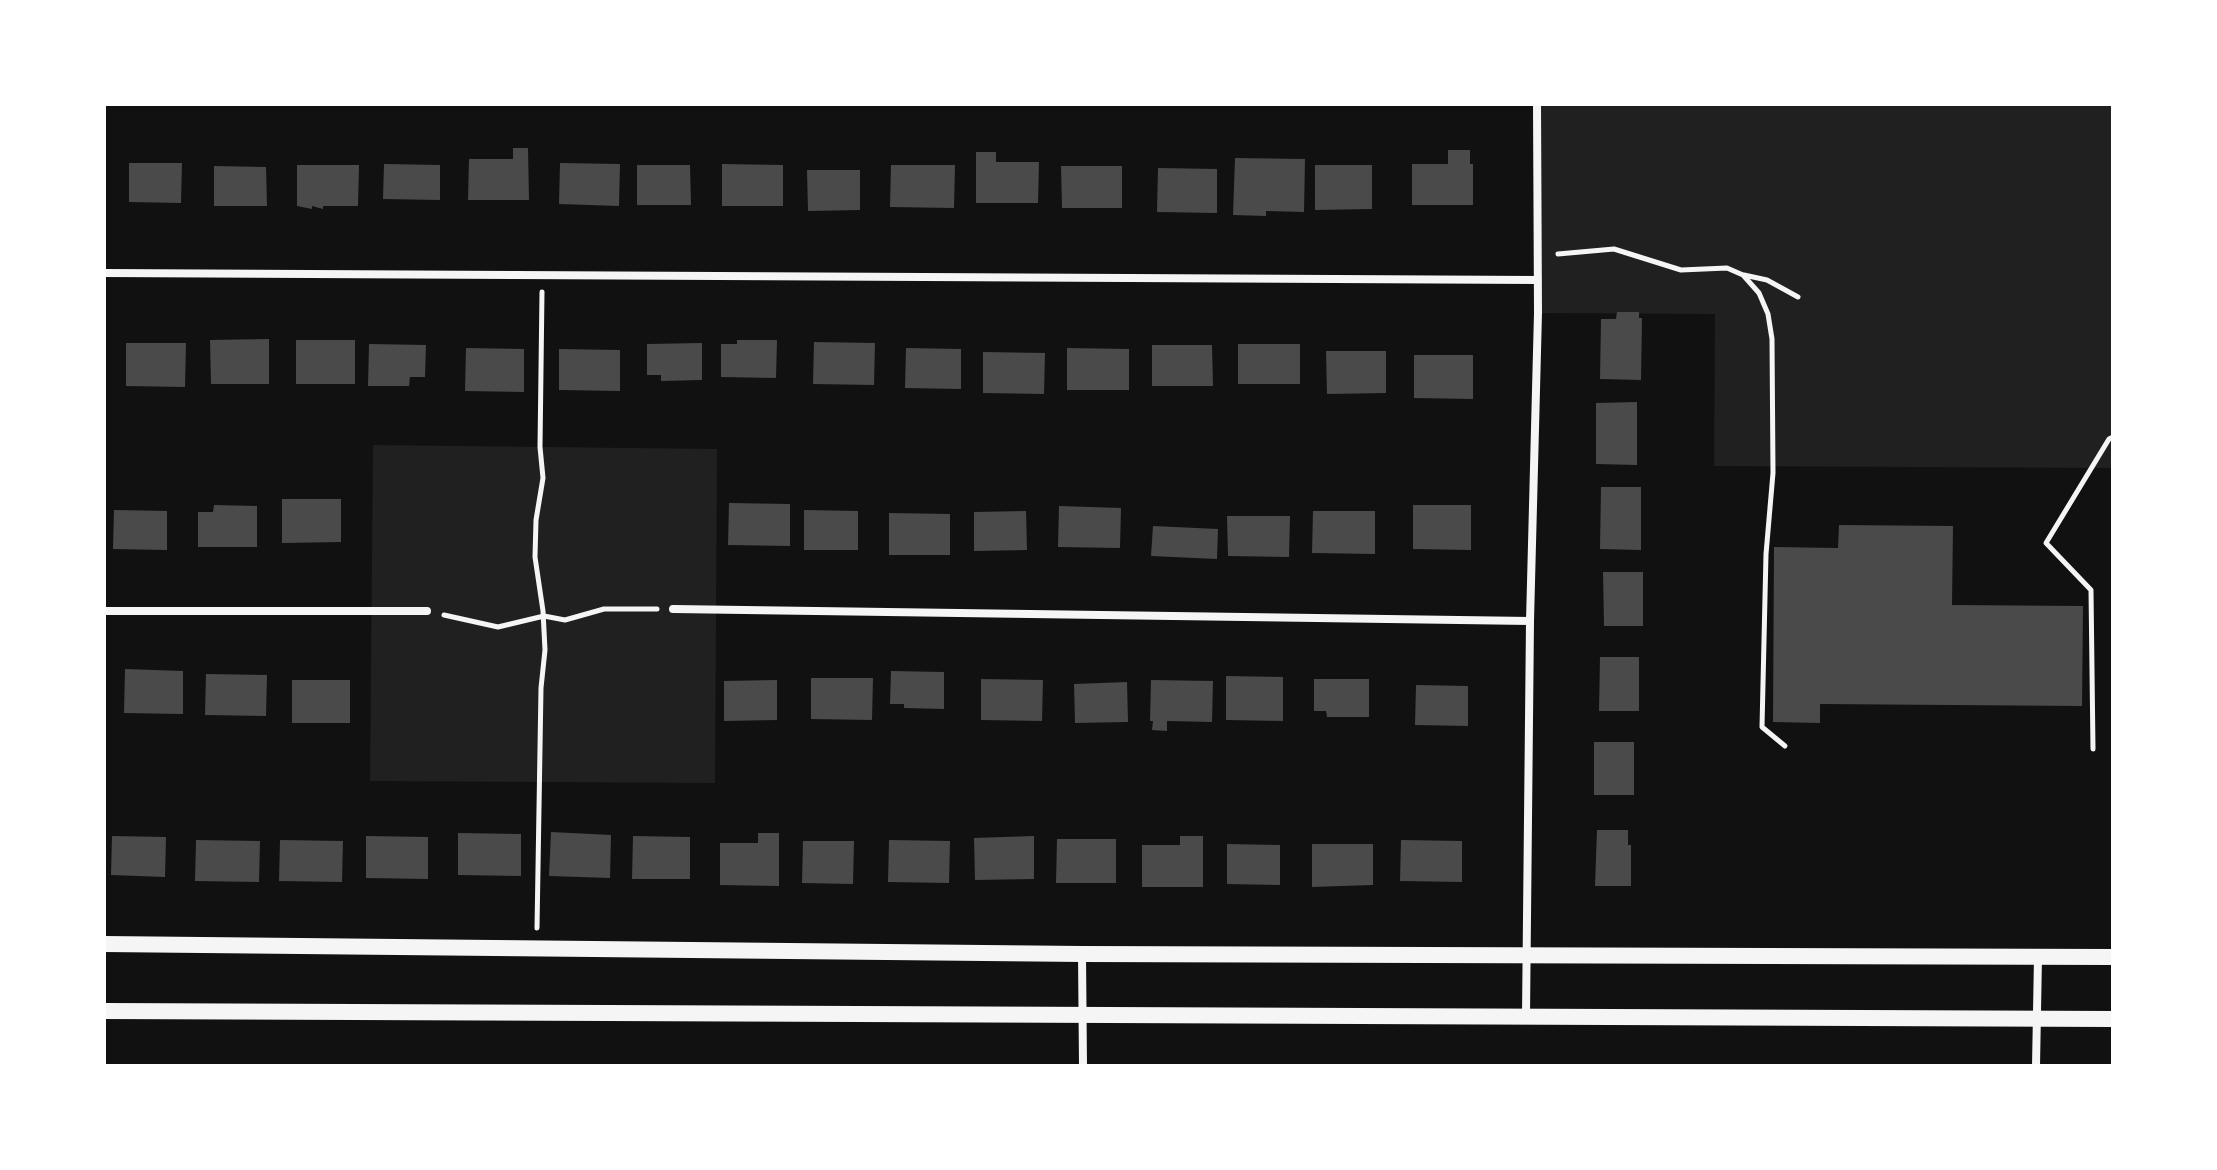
<!DOCTYPE html>
<style>
body{margin:0}
#map{position:relative;width:2217px;height:1170px;overflow:hidden;background:#111;font-family:"PT Sans Narrow",sans-serif}
canvas{display:block}
.frame{position:absolute;inset:0;border:106px solid #fff;pointer-events:none}
</style>
<div id="map">
<canvas width="2217" height="1170"></canvas>
<div class="frame"></div>
</div>
<script>
const ctx = document.querySelector('canvas').getContext('2d');
ctx.lineJoin = 'round';
function fillPath(path, color) {
  ctx.fillStyle = color;
  ctx.fill(path, 'evenodd');
}
function toPath(rows) {
  const path = new Path2D();
  for (const r of rows) {
    path.moveTo(r[0], r[1]);
    for (let i = 2; i < r.length; i += 2) path.lineTo(r[i], r[i + 1]);
  }
  return path;
}
function stroke(path, color, width, dash) {
  ctx.strokeStyle = color;
  ctx.lineWidth = width;
  ctx.lineCap = dash ? 'butt' : 'round';
  ctx.setLineDash(dash || []);
  ctx.stroke(path);
}
fillPath(toPath([
 [1537,104,2113,104,2113,468,1714,466,1715,314,1538,313],
 [373,445,717,449,715,783,370,781]
]), '#202020');
fillPath(toPath([
 [513,148,528,148,529,200,468,200,469,159,513,159],
 [1448,150,1470,150,1470,164,1473,164,1473,205,1412,205,1412,164,1448,164],
 [976,152,996,152,996,162,1039,162,1038,203,976,203],
 [1235,158,1305,159,1304,212,1266,211,1266,216,1233,215],
 [129,163,182,163,181,203,129,202],
 [560,163,620,164,619,206,559,204],
 [384,164,440,165,440,200,383,199],
 [722,164,783,165,783,206,722,206],
 [297,165,359,165,358,206,323,206,323,209,312,206,312,209,297,206],
 [637,165,690,165,691,205,637,205],
 [891,165,955,165,954,208,890,207],
 [1315,165,1372,165,1372,209,1315,210],
 [214,166,266,167,267,206,214,206],
 [1061,166,1122,166,1122,208,1062,208],
 [1158,168,1217,169,1217,213,1157,212],
 [807,170,860,170,860,210,808,211],
 [1617,312,1639,312,1639,318,1642,318,1641,380,1600,379,1601,319,1616,319],
 [269,339,269,384,211,384,210,340],
 [296,340,355,340,355,384,296,384],
 [737,340,777,340,776,378,721,377,721,344,737,344],
 [814,342,875,343,874,385,813,384],
 [126,343,186,343,185,387,126,386],
 [702,343,702,380,661,381,661,375,647,375,647,344],
 [369,344,426,345,425,377,410,377,409,386,368,386],
 [1238,344,1300,344,1300,384,1238,384],
 [1152,345,1212,345,1213,386,1152,386],
 [466,348,524,349,524,392,465,391],
 [906,348,961,349,961,389,905,388],
 [1067,348,1129,349,1129,390,1067,390],
 [559,349,620,350,620,391,559,390],
 [1326,351,1386,351,1386,393,1327,394],
 [983,352,1045,353,1044,394,983,393],
 [1414,355,1473,355,1473,399,1414,398],
 [1637,402,1637,465,1596,464,1596,403],
 [1601,487,1641,487,1641,550,1600,549],
 [282,499,341,499,341,542,282,543],
 [729,503,790,504,790,546,728,545],
 [214,505,257,506,257,547,198,547,198,512,213,512],
 [1413,505,1471,505,1471,550,1413,549],
 [1059,506,1121,508,1120,548,1058,547],
 [114,510,167,511,167,550,113,549],
 [804,510,858,511,858,550,804,550],
 [1026,511,1027,550,974,551,974,512],
 [1313,511,1375,511,1375,554,1312,553],
 [889,513,950,514,950,555,889,555],
 [1227,516,1290,516,1289,557,1228,556],
 [1839,525,1953,526,1952,605,2083,606,2082,706,1820,704,1820,723,1773,722,1774,547,1838,548],
 [1153,526,1218,529,1217,559,1151,556],
 [1603,572,1643,572,1643,626,1604,626],
 [1600,657,1639,657,1639,711,1599,711],
 [125,669,183,671,183,714,124,713],
 [891,671,944,672,944,709,904,708,904,704,890,704],
 [206,674,267,675,266,716,205,715],
 [1226,676,1283,677,1283,721,1226,720],
 [811,678,873,678,872,720,811,719],
 [981,679,1043,680,1042,721,981,720],
 [1314,679,1369,679,1369,717,1327,717,1326,711,1314,711],
 [292,680,350,680,350,723,292,723],
 [777,680,777,720,724,721,724,681],
 [1151,680,1213,681,1212,722,1167,721,1167,731,1152,730,1153,721,1150,721],
 [1127,682,1128,722,1075,723,1074,684],
 [1416,685,1468,686,1468,726,1415,725],
 [1594,742,1634,742,1634,795,1594,795],
 [1597,830,1628,830,1628,845,1631,845,1631,886,1595,886],
 [551,832,611,835,610,878,549,876],
 [458,833,521,834,521,876,458,875],
 [758,833,779,833,779,886,720,885,720,843,758,843],
 [112,836,166,837,165,877,111,875],
 [366,836,428,837,428,879,366,878],
 [633,836,690,837,690,879,632,879],
 [1034,836,1034,879,975,880,974,838],
 [1180,836,1203,836,1203,887,1142,887,1142,845,1180,845],
 [1057,839,1116,839,1116,883,1056,883],
 [196,840,260,841,259,882,195,881],
 [280,840,343,841,342,882,279,881],
 [889,840,950,841,949,883,888,882],
 [1401,840,1462,841,1462,882,1400,881],
 [803,841,854,841,853,884,802,883],
 [1227,844,1280,845,1280,885,1227,884],
 [1312,844,1373,844,1373,885,1312,887]
]), '#4a4a4a');
stroke(toPath([
 [1558,254,1614,249,1681,270,1727,268,1743,275,1759,293,1768,314,1772,339,1773,473,1766,554,1762,727,1785,746],
 [1744,275,1767,280,1798,297],
 [444,615,498,627,544,616,565,620,604,609,657,609],
 [2093,749,2091,590,2046,543,2109,439,2113,437],
 [537,928,541,688,545,650,543,611,535,557,536,520,543,478,540,447,542,292]
]), '#f5f5f5', 5);
stroke(toPath([
 [104,273,1538,280],
 [673,609,1530,621],
 [104,611,427,611],
 [1082,954,1083,1066],
 [1526,1015,1530,621,1538,313,1537,104],
 [2036,1066,2038,957]
]), '#f5f5f5', 8);
stroke(toPath([
 [104,944,1082,954,2113,957],
 [104,1011,2113,1019]
]), '#f5f5f5', 16);
</script>
